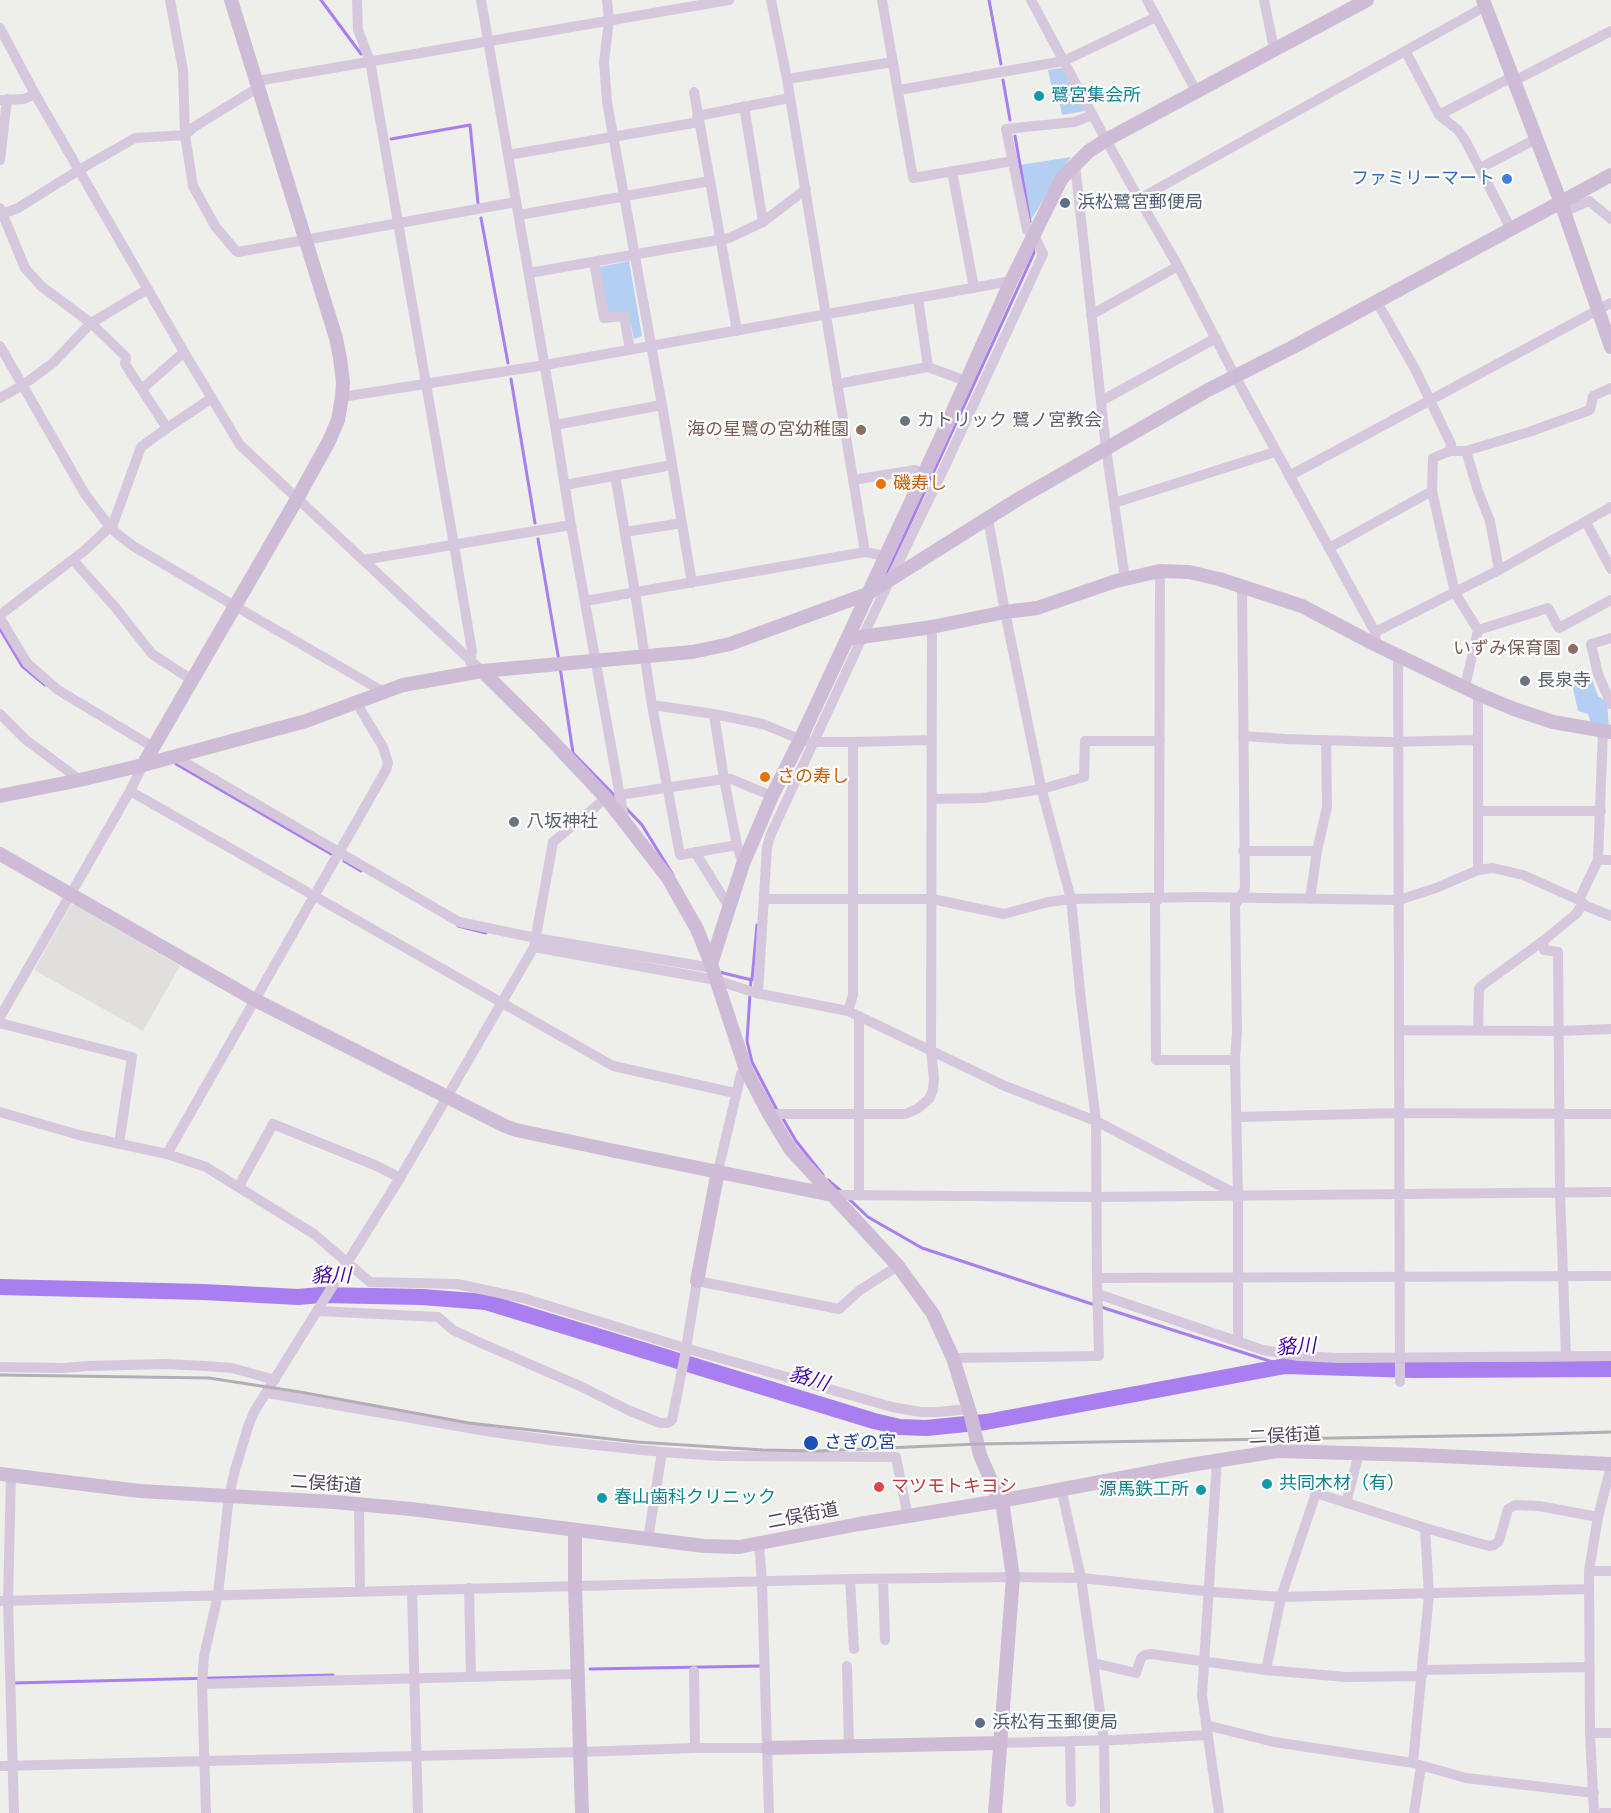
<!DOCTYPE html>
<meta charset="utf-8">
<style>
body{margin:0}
canvas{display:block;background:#eeeeeb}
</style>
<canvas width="1611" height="1813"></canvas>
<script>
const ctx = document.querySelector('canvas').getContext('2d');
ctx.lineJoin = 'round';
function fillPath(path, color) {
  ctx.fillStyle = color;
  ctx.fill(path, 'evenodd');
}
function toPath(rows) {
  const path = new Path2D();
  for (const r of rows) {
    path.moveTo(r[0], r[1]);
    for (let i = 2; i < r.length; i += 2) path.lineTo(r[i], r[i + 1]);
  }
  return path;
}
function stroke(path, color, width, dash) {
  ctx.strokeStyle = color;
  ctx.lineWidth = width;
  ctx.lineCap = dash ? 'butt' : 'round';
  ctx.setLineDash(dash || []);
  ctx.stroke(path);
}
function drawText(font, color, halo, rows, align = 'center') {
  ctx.font = font + ' Inter,"Noto Sans JP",sans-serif';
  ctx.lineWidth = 4.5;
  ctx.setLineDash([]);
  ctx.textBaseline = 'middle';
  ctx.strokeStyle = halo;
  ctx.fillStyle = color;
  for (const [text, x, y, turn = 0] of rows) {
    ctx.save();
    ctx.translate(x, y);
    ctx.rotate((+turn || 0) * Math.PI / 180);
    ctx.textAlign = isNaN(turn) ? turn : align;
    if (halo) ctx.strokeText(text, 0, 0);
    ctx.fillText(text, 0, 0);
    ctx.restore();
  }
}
fillPath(toPath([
 [71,905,75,905,180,966,143,1031,34,970]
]), '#e0dfdd');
fillPath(toPath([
 [1062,68,1085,111,1062,115,1058,94,1053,94,1048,70],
 [1071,157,1030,221,1020,165],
 [629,261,642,336,634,339,628,313,608,314,599,267],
 [1584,675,1586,681,1592,679,1598,696,1607,702,1609,727,1591,723,1588,714,1578,711,1571,679]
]), '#b4cff1');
stroke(toPath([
 [321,0,361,54],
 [989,0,1001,64],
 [1003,80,1010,120],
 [1015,136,1030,222],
 [391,139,470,125,478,203],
 [481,218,508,363],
 [511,379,535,523],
 [538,539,559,661],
 [886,576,1034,253,1033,246],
 [0,629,22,666,45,685],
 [560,667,573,753,617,798],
 [176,764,331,854],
 [625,807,642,825,673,875],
 [344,861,361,871],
 [458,926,486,933],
 [719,972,752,980,757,925],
 [751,979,747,1041,752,1062,778,1112],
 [782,1117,796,1141,823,1175],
 [828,1180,841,1191],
 [848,1198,868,1217,922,1248,1095,1305],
 [1101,1307,1285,1366],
 [590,1669,761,1666],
 [14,1683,333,1675]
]), '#a97ef1', 3);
stroke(toPath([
 [0,1287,203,1292,298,1297,321,1295,422,1297,486,1302,874,1421,900,1427,926,1428,986,1422,1285,1366,1414,1370,1611,1369]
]), '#a97ef1', 16);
stroke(toPath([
 [170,0,183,70,185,135,193,186,215,226,236,251,238,252,516,202],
 [357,0,358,30,370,61,454,545,472,651,470,662],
 [481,0,555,425,571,525,624,818],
 [607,0,609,20,604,62,607,102,662,405,692,583],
 [771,0,787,79,865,552],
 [882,0,913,178,1013,161],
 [1031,0,1106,140,1139,199],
 [1147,0,1196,91],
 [1264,0,1274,49],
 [0,28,35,94,184,352,240,445,482,671],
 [1406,52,1439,115,1458,130,1465,140,1511,229],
 [787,79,893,62],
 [257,81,729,0],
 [1514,81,1611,31],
 [899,90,1064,61,1156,17],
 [694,92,737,331],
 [0,100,24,99,35,94],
 [744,106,763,222],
 [1439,115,1512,77],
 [697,116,790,98],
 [508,155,699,122],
 [0,160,7,99],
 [1075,164,1106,448,1125,579],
 [1480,168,1536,139],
 [952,171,974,288],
 [0,208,25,268,41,286,91,323,126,357,125,364,167,428],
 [1564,212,1589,201,1611,219],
 [2,214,18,208,79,170,135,138,185,135,194,127,259,87],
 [519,215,710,181],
 [594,262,604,318,624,316,630,350],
 [529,273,729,238,763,222,806,189],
 [918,298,928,367],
 [1377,302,1415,369,1451,444,1450,451],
 [1091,315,1178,266],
 [0,346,85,494,110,527,120,536,133,546,235,606,382,691],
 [837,384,928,367,966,381],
 [142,389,184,352],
 [342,397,545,365,1011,281],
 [0,398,23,385,53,363,91,323,148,289],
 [1101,401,1216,338],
 [555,425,662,405],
 [1466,451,1478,491,1490,521,1499,570],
 [615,475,635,592,652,705,680,855,737,845],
 [1289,476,1611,303],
 [853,480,915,470,924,473],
 [565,485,672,465],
 [1114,503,1275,452],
 [988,519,1005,612,1041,787,1071,899,1081,1001,1096,1121,1097,1278],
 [1586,522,1611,569],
 [625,532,682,523],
 [1329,548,1432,491],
 [73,560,115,607,152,654,192,680],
 [363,560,571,525],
 [1160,571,1159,899,1155,902,1156,1060,1235,1060],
 [585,601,865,552,885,556],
 [0,615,84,551,113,524,141,447,167,428,212,398],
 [0,618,27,663,58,690,153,747],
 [1478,630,1548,608,1559,628,1611,600],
 [1375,632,1499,570,1611,507],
 [1611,638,1591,644,1598,674,1611,704],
 [1376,645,1375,632,1235,376,1178,266,1139,199,1486,6],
 [1398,656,1400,1382],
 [1465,687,1478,630,1455,593,1432,491,1433,458,1450,451,1466,451,1529,432,1590,410,1593,396,1611,388],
 [652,705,714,714,763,724,804,741,812,742,853,742],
 [0,714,26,740,80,780],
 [714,714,724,779,737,845,743,864],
 [1243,736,1286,739,1385,742,1477,740],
 [174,756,459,922,536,938,712,968],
 [130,791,613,1066,735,1093],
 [619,795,724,779,731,779,772,796],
 [932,799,983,798,1042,789,1084,777,1085,741,1160,741],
 [1479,811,1601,811],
 [1243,851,1317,851],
 [695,852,729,907],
 [1598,860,1611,860],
 [1478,870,1478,694],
 [764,899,932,899,1004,914,1048,902,1071,899,1200,897,1399,900,1436,888,1478,870,1493,868,1523,875,1579,900,1586,906,1611,916],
 [1310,899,1317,851,1327,807,1326,740],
 [1579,900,1598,860,1603,731],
 [1543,941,1544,950,1558,952,1560,1193,1566,1356],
 [534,947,716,980,756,993,848,1011,1005,1086,1096,1121,1236,1194],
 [758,993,767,847,771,834,862,638,947,462,1043,254,1034,235,1027,230,1006,129,1074,122,1093,115],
 [848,1011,853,995,853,742,932,740],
 [0,1017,130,791,143,765],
 [0,1023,132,1057,119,1144],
 [1399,1030,1559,1031,1611,1029],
 [1478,1030,1479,989,1481,986,1543,941,1576,914,1583,903],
 [0,1112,79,1135,167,1154,206,1167,314,1234,370,1282,457,1284,523,1298,685,1348,892,1407,921,1412,938,1412,969,1409],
 [769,1114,905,1114,917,1109,929,1099,933,1090,934,1078,931,1051,932,627],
 [1238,1117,1399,1113,1611,1114],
 [167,1154,386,770,388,763,383,747,356,702],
 [718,1171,741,1074,746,1070],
 [239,1186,273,1124,377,1166,400,1178],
 [832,1195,1097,1197,1611,1192],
 [859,1195,859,1016],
 [1098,1294,1263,1350,1299,1356,1339,1358,1611,1356],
 [318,1311,438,1317,453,1330,481,1343,580,1386,628,1410,660,1423,668,1423,672,1420,685,1355,697,1281,839,1309,860,1290,898,1266],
 [1238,1341,1238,1195,1235,1060,1237,1032,1235,905,1245,889,1242,587],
 [953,1358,1099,1356,1097,1278,1611,1276],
 [0,1367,64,1368,87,1366,165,1364,206,1366,232,1368,275,1380],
 [267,1393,492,1432,557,1441,662,1452],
 [1217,1460,1202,1695,1219,1813],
 [11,1475,8,1601,14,1813],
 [1061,1488,1081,1578,1104,1740,1105,1813],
 [1346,1503,1359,1453],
 [359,1505,360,1591],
 [648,1539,662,1452,719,1456,896,1457,908,1517],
 [759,1543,762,1582,769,1813],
 [1589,1571,1611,1571],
 [850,1579,854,1649],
 [883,1579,885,1640],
 [469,1588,471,1677],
 [412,1590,418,1813],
 [0,1601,850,1579,1013,1577,1081,1578,1214,1592,1281,1597,1589,1589],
 [1094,1663,1136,1673,1141,1658,1145,1655,1151,1654,1266,1670,1346,1677,1422,1676],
 [847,1666,849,1746],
 [1266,1670,1281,1597,1316,1493,1425,1528,1489,1546,1494,1545,1499,1541,1508,1509,1515,1505,1539,1506,1598,1517],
 [1422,1670,1590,1667],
 [694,1671,695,1748],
 [202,1684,578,1674],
 [1206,1725,1274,1742,1413,1763,1466,1778,1594,1793],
 [1590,1733,1611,1733],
 [1070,1741,1071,1802],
 [1001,1743,1115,1740,1207,1735],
 [1413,1763,1429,1594,1425,1528],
 [0,1766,580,1752,695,1748,768,1748],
 [206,1813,202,1684,204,1656,218,1595,229,1496,235,1470,248,1427,254,1412,400,1178,534,947,553,842,606,798],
 [1414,1813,1421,1766],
 [1594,1813,1590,1733,1589,1571,1598,1517,1611,1466],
 [1602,1813,1611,1813]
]), '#d5c8dd', 10);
stroke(toPath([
 [1483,0,1561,203,1611,347],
 [847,639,932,627,1005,612,1037,608,1116,581,1160,571,1189,572,1219,579,1302,606,1376,645,1478,694,1514,709,1553,722,1611,732],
 [482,671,540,728,606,798,668,878,697,929,711,964,746,1070,769,1114,791,1150,898,1266,933,1314,953,1358,971,1416,980,1455,1003,1508,1013,1577,995,1813],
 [143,765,297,499,329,441,338,420,342,397,343,382,340,358,336,338,231,0],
 [0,796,80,780,143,765,306,721,403,685,482,671,692,652,730,644,867,594,1020,498,1208,390,1291,348,1611,175],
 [0,854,255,1000,505,1126,516,1130,615,1151,832,1195],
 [711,964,743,864,772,796,800,740,943,433,1011,281,1062,178,1089,151,1106,140,1367,0],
 [697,1281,718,1171],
 [0,1474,140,1491,334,1502,411,1509,704,1546,739,1547,859,1524,1000,1501,1190,1465,1278,1451,1419,1455,1611,1464],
 [575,1531,575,1586,582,1813],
 [768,1748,1001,1743]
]), '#cebcd6', 14);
stroke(toPath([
 [0,1375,209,1378,300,1392,469,1423,637,1442,763,1450,818,1451,978,1444,1512,1435,1611,1432]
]), '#b4adb6', 3);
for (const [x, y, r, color] of [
 [1039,96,6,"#0f9aa8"],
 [1507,179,6,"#3f7fe0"],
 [1065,203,6,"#5c6f8a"],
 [905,421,6,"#6b7280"],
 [861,430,6,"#8d6e63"],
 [881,484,6,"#e8710a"],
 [1573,649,6,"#8d6e63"],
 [1525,681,6,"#6b7280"],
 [765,777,6,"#e8710a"],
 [514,822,6,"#6b7280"],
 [811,1443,8,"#1a4fb4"],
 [1267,1484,6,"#0f9aa8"],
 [879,1487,6,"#e0444e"],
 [1201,1490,6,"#0f9aa8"],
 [602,1498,6,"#0f9aa8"],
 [980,1723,6,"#5c6f8a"]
]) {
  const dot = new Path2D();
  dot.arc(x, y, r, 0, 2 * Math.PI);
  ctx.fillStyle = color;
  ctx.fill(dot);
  stroke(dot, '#fff', 2);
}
drawText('18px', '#0d838f', '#fff', [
 ["鷺宮集会所",1051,96],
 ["共同木材（有）",1279,1484],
 ["源馬鉄工所",1189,1490,"right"],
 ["春山歯科クリニック",614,1498]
], 'left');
drawText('18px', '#366cbe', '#fff', [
 ["ファミリーマート",1495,179]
], 'right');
drawText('18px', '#4e5e75', '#fff', [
 ["浜松鷺宮郵便局",1077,203],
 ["浜松有玉郵便局",992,1723]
], 'left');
drawText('18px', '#5b616d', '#fff', [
 ["カトリック 鷺ノ宮教会",917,421],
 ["長泉寺",1537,681],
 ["八坂神社",526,822]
], 'left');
drawText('18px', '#785e54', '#fff', [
 ["海の星鷺の宮幼稚園",849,430],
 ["いずみ保育園",1561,649]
], 'right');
drawText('18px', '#c56008', '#fff', [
 ["磯寿し",893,484],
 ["さの寿し",777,777]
], 'left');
drawText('18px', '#514259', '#fff', [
 ["二俣街道",1285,1436,-3],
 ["二俣街道",326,1484,4],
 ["二俣街道",803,1516,-11]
]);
drawText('18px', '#164399', '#fff', [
 ["さぎの宮",824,1443]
], 'left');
drawText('18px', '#be3a42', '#fff', [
 ["マツモトキヨシ",891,1487]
], 'left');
drawText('italic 20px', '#4303ac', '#fff', [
 ["貉川",331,1276],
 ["貉川",1296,1347,-3],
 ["貉川",809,1379,17]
]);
</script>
